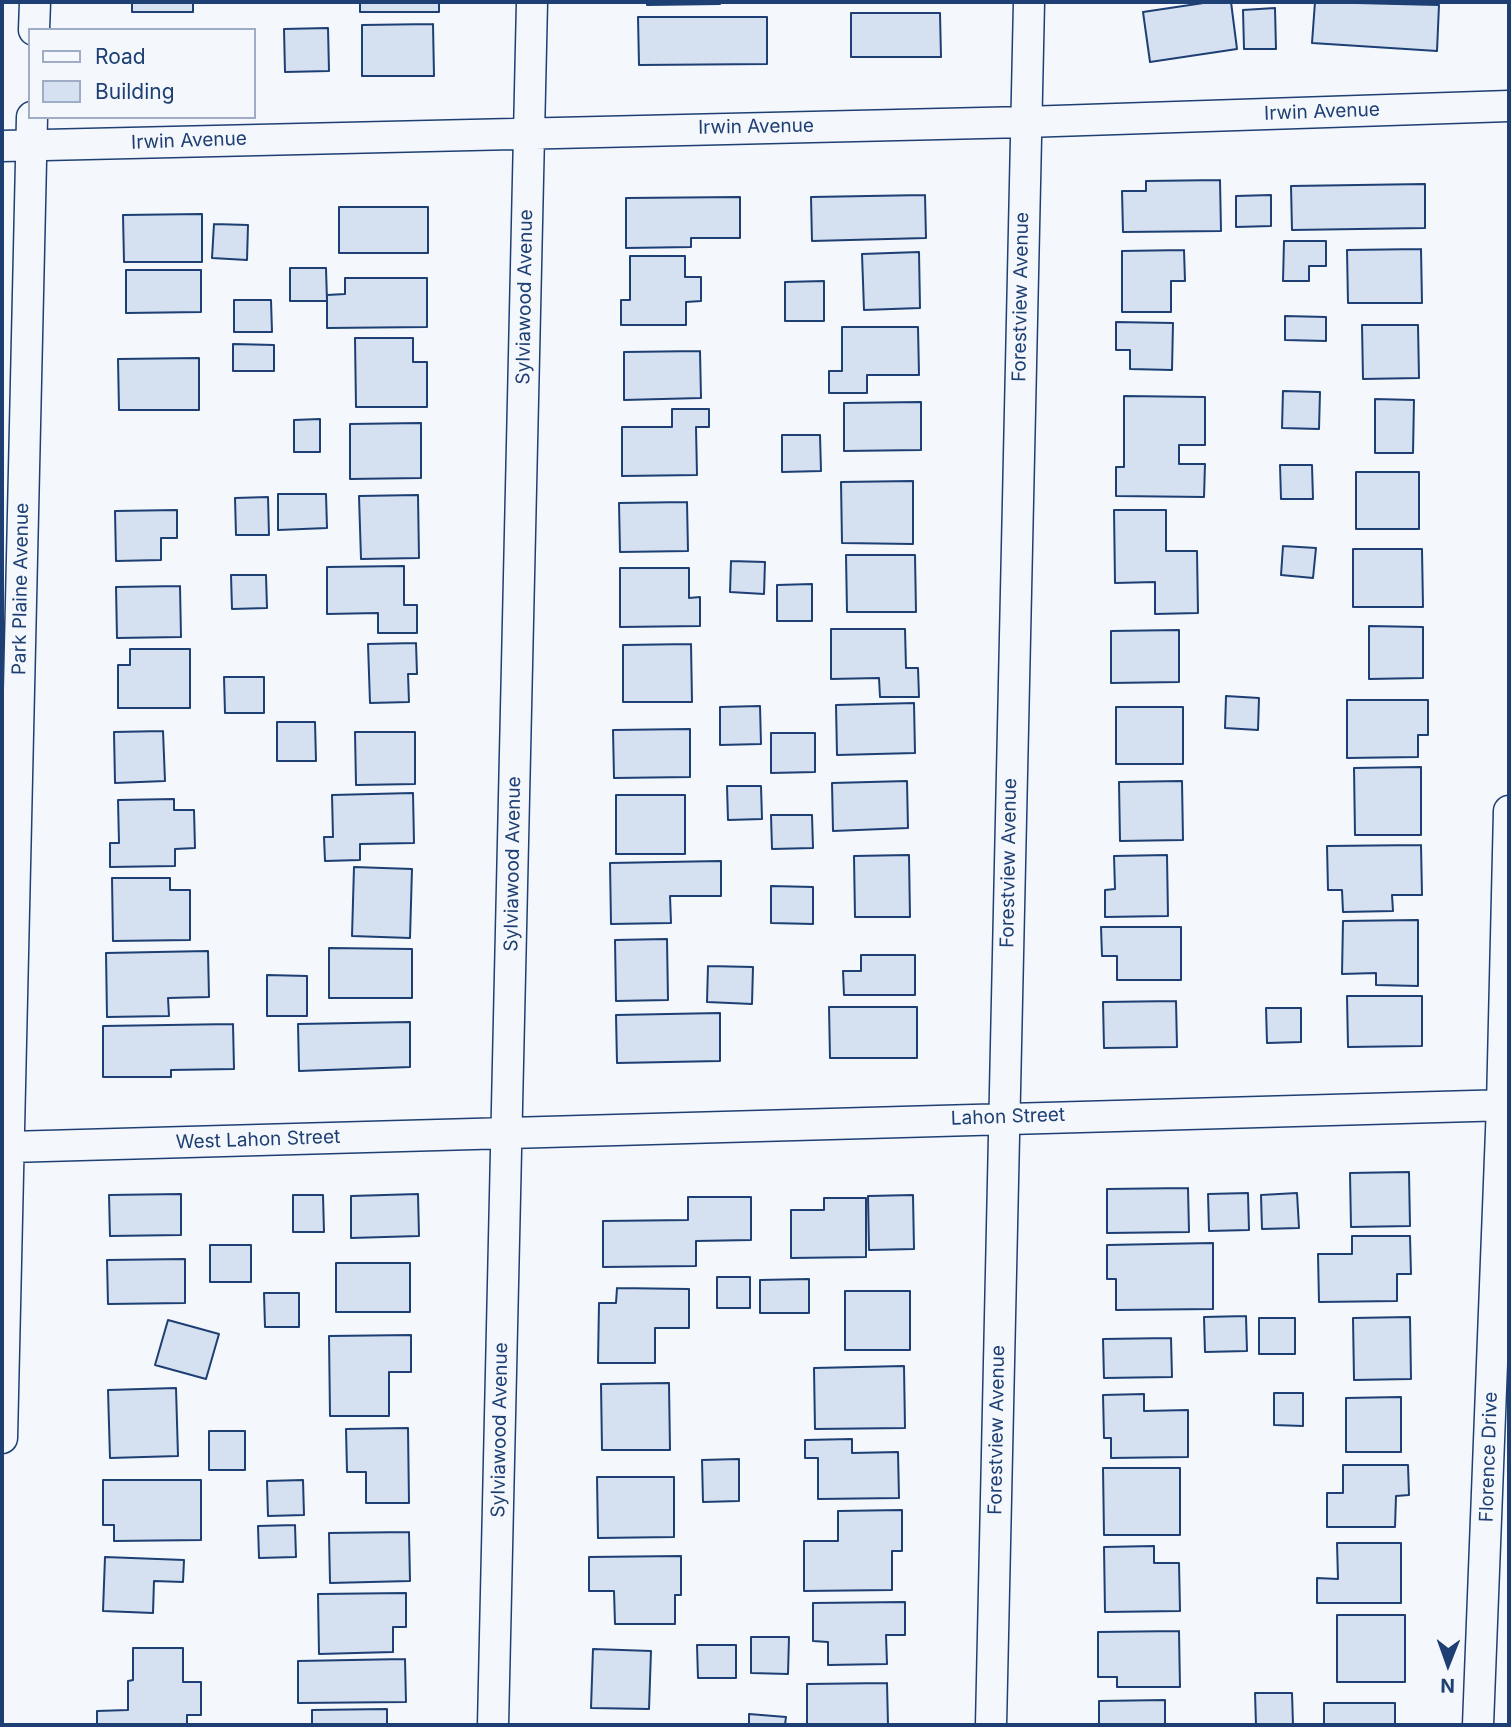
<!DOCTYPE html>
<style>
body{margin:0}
#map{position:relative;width:1511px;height:1727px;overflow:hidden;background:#f4f7fb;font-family:Inter,sans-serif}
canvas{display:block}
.frame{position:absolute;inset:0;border:4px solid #1d3f73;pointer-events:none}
.legend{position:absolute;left:28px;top:28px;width:228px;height:91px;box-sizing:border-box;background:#f4f7fb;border:2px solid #9eadc5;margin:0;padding:9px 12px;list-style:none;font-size:21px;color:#1d3f73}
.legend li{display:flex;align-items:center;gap:14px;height:35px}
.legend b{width:35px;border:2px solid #9eadc5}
.north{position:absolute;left:1413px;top:1629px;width:70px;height:70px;-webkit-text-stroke:5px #f4f7fb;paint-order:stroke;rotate:181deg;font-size:19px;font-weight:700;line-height:28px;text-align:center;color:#1d3f73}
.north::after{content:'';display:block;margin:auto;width:24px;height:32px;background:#1d3f73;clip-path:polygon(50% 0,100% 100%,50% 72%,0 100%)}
</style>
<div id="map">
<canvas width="1511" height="1727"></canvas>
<div class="frame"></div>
<ul class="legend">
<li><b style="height:9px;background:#f4f7fb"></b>Road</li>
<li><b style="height:19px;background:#d5e0f0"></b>Building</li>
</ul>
<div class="north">N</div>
</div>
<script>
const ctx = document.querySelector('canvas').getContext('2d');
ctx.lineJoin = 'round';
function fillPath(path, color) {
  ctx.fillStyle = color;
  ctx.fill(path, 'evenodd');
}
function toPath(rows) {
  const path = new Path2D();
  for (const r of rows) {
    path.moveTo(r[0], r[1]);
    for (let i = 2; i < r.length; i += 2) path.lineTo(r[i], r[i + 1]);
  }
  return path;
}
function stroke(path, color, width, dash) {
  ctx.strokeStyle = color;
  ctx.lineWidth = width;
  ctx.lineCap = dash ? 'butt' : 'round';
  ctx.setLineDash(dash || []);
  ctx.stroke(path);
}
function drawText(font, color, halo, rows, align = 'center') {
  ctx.font = font + ' Inter,sans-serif';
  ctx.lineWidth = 5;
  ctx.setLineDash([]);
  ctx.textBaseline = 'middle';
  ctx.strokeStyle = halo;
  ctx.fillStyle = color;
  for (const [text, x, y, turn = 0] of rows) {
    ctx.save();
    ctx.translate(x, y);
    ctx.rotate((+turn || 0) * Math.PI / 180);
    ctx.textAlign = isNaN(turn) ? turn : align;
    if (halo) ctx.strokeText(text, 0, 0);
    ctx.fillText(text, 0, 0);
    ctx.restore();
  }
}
const building = toPath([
 [132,2,193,2,193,12,132,12,132,2],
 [360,2,439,2,439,12,360,12,360,2],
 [647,2,719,2,720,4,647,5,647,2],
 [1210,2,1231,2,1237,49,1150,62,1143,12,1210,2],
 [1315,2,1439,5,1437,51,1312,43,1315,2],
 [1275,8,1276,49,1244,49,1243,10,1275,8],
 [851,13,940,13,941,57,851,57,851,13],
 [638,17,767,17,767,64,639,65,638,17],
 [433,24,434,76,362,76,362,25,433,24],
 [328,28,329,71,285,72,284,29,328,28],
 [1220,180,1221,231,1123,232,1122,191,1146,191,1146,181,1220,180],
 [1425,184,1425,228,1292,230,1291,186,1425,184],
 [925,195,926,238,812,241,811,197,925,195],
 [1271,195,1271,226,1236,227,1236,196,1271,195],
 [740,197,740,238,691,238,691,247,626,248,626,198,740,197],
 [339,207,428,207,428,253,339,253,339,207],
 [202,214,202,262,124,262,123,215,202,214],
 [214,224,248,225,247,260,212,258,214,224],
 [1284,241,1326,241,1326,266,1309,266,1309,281,1283,281,1284,241],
 [1421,249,1422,303,1348,303,1347,250,1421,249],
 [1184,250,1185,281,1171,281,1171,312,1122,312,1122,251,1184,250],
 [919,252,920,308,864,310,862,254,919,252],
 [630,256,685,256,685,277,701,277,701,301,686,302,686,325,621,325,621,300,630,300,630,256],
 [290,268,326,268,327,301,290,301,290,268],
 [126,270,201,270,201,312,126,313,126,270],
 [345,278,427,278,427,327,327,328,327,295,345,294,345,278],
 [824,281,824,321,785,321,785,282,824,281],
 [234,300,271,300,272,332,234,332,234,300],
 [1285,316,1326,317,1326,341,1285,340,1285,316],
 [1116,322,1173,323,1172,370,1130,369,1130,350,1116,350,1116,322],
 [1362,325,1418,325,1419,378,1363,379,1362,325],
 [842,327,918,327,919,375,867,375,867,393,829,393,829,371,842,371,842,327],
 [355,338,413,338,413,362,427,362,427,407,356,407,355,338],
 [233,344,274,345,274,371,233,371,233,344],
 [700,351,701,398,624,400,624,352,700,351],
 [199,358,199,410,119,410,118,359,199,358],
 [1283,391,1320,392,1319,429,1282,428,1283,391],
 [1124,396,1205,397,1205,445,1179,445,1179,464,1205,464,1204,497,1116,496,1116,467,1124,467,1124,396],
 [1375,399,1414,400,1413,453,1375,453,1375,399],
 [921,402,921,450,844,451,844,403,921,402],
 [672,409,709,409,709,427,696,427,697,475,622,476,622,427,672,427,672,409],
 [320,419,320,452,294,452,294,420,320,419],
 [421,423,421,478,350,479,350,424,421,423],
 [782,435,820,435,821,471,782,472,782,435],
 [1280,465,1312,465,1313,499,1281,499,1280,465],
 [1356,472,1419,472,1419,529,1356,529,1356,472],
 [913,481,913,544,842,543,841,482,913,481],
 [278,494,326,494,327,528,278,530,278,494],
 [418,495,419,558,361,559,359,496,418,495],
 [268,497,269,535,236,535,235,498,268,497],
 [687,502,688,551,620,552,619,503,687,502],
 [177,510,177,538,161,538,161,560,116,561,115,511,177,510],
 [1114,510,1166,510,1166,551,1197,551,1198,613,1155,614,1155,582,1115,583,1114,510],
 [1283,546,1316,548,1313,578,1281,575,1283,546],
 [1353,549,1422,549,1423,607,1353,607,1353,549],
 [846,555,915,555,916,612,847,612,846,555],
 [731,561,765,562,764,594,730,592,731,561],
 [404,566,404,605,417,605,417,633,378,633,378,613,327,614,327,567,404,566],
 [620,568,689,568,689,598,700,597,700,626,620,627,620,568],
 [231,575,266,575,267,608,232,609,231,575],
 [812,584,812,621,777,621,777,585,812,584],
 [180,586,181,637,117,638,116,587,180,586],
 [1369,626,1423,627,1423,678,1369,679,1369,626],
 [831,629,905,629,906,668,918,668,919,697,880,697,879,678,831,679,831,629],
 [1179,630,1179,682,1111,683,1111,631,1179,630],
 [416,643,417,674,408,674,409,702,370,703,368,644,416,643],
 [691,644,692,702,623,702,623,645,691,644],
 [130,649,190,649,190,708,118,708,118,665,130,665,130,649],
 [224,677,264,677,264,713,225,713,224,677],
 [1226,696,1259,698,1258,730,1225,728,1226,696],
 [1347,700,1428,700,1428,735,1418,735,1418,757,1347,758,1347,700],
 [914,703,915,753,837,755,836,705,914,703],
 [760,706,761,744,720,745,720,707,760,706],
 [1116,707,1183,707,1183,764,1116,764,1116,707],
 [277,722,315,722,316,761,277,761,277,722],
 [690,729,690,777,614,778,613,730,690,729],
 [163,731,165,781,115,783,114,732,163,731],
 [355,732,415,732,415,784,356,785,355,732],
 [771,733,815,733,815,772,771,773,771,733],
 [1421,767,1421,835,1355,835,1354,768,1421,767],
 [907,781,908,828,833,831,832,783,907,781],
 [1182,781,1183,840,1120,841,1119,782,1182,781],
 [727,786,761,786,762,819,728,820,727,786],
 [413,793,414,843,360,844,360,860,325,861,324,837,333,837,332,795,413,793],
 [616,795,685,795,685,854,616,854,616,795],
 [174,799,174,810,194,810,195,848,175,849,175,866,110,867,110,843,119,843,118,800,174,799],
 [771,815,812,815,813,848,772,849,771,815],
 [1421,845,1422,895,1392,895,1393,911,1343,912,1342,890,1328,890,1327,846,1421,845],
 [909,855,910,917,855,917,854,856,909,855],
 [1167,855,1168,916,1105,917,1105,890,1115,889,1114,856,1167,855],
 [721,861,721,896,670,896,671,923,611,924,610,863,721,861],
 [354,867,412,869,410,938,352,936,354,867],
 [112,878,170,878,170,890,190,890,190,940,113,941,112,878],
 [771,886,813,887,813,924,771,923,771,886],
 [1418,920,1418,986,1376,985,1376,973,1342,974,1343,921,1418,920],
 [1101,927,1181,927,1181,980,1117,980,1117,956,1102,956,1101,927],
 [667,939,668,1000,616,1001,615,940,667,939],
 [329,948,412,949,412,998,329,998,329,948],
 [208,951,209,997,168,998,169,1016,107,1017,106,953,208,951],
 [861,955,915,955,915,995,844,995,843,971,861,971,861,955],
 [708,966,753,967,752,1004,707,1002,708,966],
 [267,975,307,976,307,1016,267,1016,267,975],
 [1347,996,1422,996,1422,1046,1348,1047,1347,996],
 [1176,1001,1177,1047,1104,1048,1103,1002,1176,1001],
 [829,1007,917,1007,917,1058,830,1058,829,1007],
 [1266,1008,1301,1008,1301,1042,1267,1043,1266,1008],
 [720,1013,720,1061,617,1063,616,1015,720,1013],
 [410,1022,410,1067,299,1071,298,1024,410,1022],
 [233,1024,234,1069,171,1070,171,1077,103,1077,103,1026,233,1024],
 [1409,1172,1410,1226,1351,1227,1350,1173,1409,1172],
 [1188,1188,1189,1232,1107,1233,1107,1189,1188,1188],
 [1248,1193,1249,1230,1209,1231,1208,1194,1248,1193],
 [1297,1193,1299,1228,1262,1229,1261,1195,1297,1193],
 [181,1194,181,1235,110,1236,109,1195,181,1194],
 [418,1194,419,1236,351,1238,351,1196,418,1194],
 [293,1195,323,1195,324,1232,293,1232,293,1195],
 [913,1195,914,1249,869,1250,868,1196,913,1195],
 [688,1197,751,1197,751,1240,696,1241,696,1266,603,1267,603,1221,688,1220,688,1197],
 [824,1198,866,1198,866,1257,791,1258,791,1210,824,1210,824,1198],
 [1352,1236,1410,1236,1411,1274,1397,1274,1397,1301,1319,1302,1318,1254,1352,1254,1352,1236],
 [1213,1243,1213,1309,1116,1310,1116,1279,1107,1279,1107,1245,1213,1243],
 [210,1245,251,1245,251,1282,210,1282,210,1245],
 [185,1259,185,1303,108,1304,107,1260,185,1259],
 [336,1263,410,1263,410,1312,336,1312,336,1263],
 [717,1277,750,1277,750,1308,717,1308,717,1277],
 [809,1279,809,1313,760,1313,760,1280,809,1279],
 [617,1288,689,1289,689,1328,655,1328,655,1363,598,1363,599,1303,616,1303,617,1288],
 [845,1291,910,1291,910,1350,845,1350,845,1291],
 [264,1293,299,1293,299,1327,265,1327,264,1293],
 [1246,1316,1247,1351,1205,1352,1204,1317,1246,1316],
 [1410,1317,1411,1379,1354,1380,1353,1318,1410,1317],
 [1259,1318,1295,1318,1295,1354,1259,1354,1259,1318],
 [168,1320,219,1334,206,1379,155,1365,168,1320],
 [411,1335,411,1372,389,1372,389,1416,330,1416,329,1336,411,1335],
 [1171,1338,1172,1377,1104,1378,1103,1339,1171,1338],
 [904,1366,905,1428,815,1429,814,1368,904,1366],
 [669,1383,670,1450,602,1450,601,1384,669,1383],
 [176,1388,178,1456,110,1458,108,1390,176,1388],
 [1274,1393,1303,1393,1303,1426,1274,1425,1274,1393],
 [1144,1394,1144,1411,1188,1410,1188,1457,1111,1458,1111,1438,1104,1438,1103,1395,1144,1394],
 [1401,1397,1401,1452,1346,1452,1346,1398,1401,1397],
 [408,1428,409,1503,366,1503,366,1472,347,1472,346,1429,408,1428],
 [209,1431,245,1431,245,1470,209,1470,209,1431],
 [852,1439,852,1453,898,1452,899,1498,818,1499,818,1458,805,1458,805,1440,852,1439],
 [739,1459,739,1501,703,1502,702,1460,739,1459],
 [1343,1465,1408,1465,1409,1495,1396,1496,1395,1527,1327,1527,1327,1493,1343,1493,1343,1465],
 [1103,1468,1180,1468,1180,1535,1104,1535,1103,1468],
 [597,1477,674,1477,674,1537,598,1538,597,1477],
 [103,1480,201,1480,201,1540,114,1541,114,1525,103,1525,103,1480],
 [303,1480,304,1515,268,1516,267,1481,303,1480],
 [902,1510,902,1551,892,1551,892,1590,804,1591,804,1541,838,1541,838,1511,902,1510],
 [295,1525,296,1557,259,1558,258,1526,295,1525],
 [409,1532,410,1581,330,1583,329,1533,409,1532],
 [1337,1543,1401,1543,1401,1603,1317,1603,1317,1578,1338,1579,1337,1543],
 [1154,1546,1154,1563,1179,1563,1180,1611,1105,1612,1104,1547,1154,1546],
 [681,1556,681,1595,675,1595,675,1624,615,1624,614,1591,589,1591,589,1557,681,1556],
 [105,1557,184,1560,183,1582,154,1581,153,1613,103,1611,105,1557],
 [406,1593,406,1627,393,1627,393,1652,319,1654,318,1594,406,1593],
 [905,1602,905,1635,886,1635,887,1664,828,1665,828,1642,813,1641,813,1603,905,1602],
 [1337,1615,1405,1615,1405,1682,1337,1682,1337,1615],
 [1179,1631,1180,1687,1117,1687,1117,1677,1098,1677,1098,1632,1179,1631],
 [751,1637,789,1637,788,1674,751,1673,751,1637],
 [697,1645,736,1645,736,1678,698,1678,697,1645],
 [133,1648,183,1648,183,1682,201,1682,201,1715,187,1715,187,1725,97,1725,97,1711,128,1710,128,1681,133,1680,133,1648],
 [593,1649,651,1651,649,1709,591,1708,593,1649],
 [405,1659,406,1702,298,1703,298,1661,405,1659],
 [887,1683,888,1725,807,1725,807,1684,887,1683],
 [1255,1693,1292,1693,1293,1725,1256,1725,1255,1693],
 [1165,1700,1165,1725,1099,1725,1099,1701,1165,1700],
 [1324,1703,1395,1703,1395,1725,1324,1725,1324,1703],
 [387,1709,387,1725,312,1725,312,1710,387,1709],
 [749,1714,786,1717,785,1725,749,1725,749,1714]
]);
fillPath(building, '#d5e0f0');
stroke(building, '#1d3f73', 2);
const street = toPath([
 [34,30,35,2],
 [2,146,1025,122,1509,106],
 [9,1147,1509,1105],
 [2,1438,32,117],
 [493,1725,532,2],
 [991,1725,1029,2],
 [1478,1725,1502,1105,1509,811]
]);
stroke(street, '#1d3f73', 33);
stroke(street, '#f4f7fb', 30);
drawText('19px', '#1d3f73', '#f4f7fb', [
 ["Irwin Avenue",1322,112,-2],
 ["Irwin Avenue",756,127,-1],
 ["Irwin Avenue",189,141,-2],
 ["Sylviawood Avenue",525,297,-89],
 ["Forestview Avenue",1021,297,-89],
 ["Park Plaine Avenue",21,589,-89],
 ["Forestview Avenue",1009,863,-89],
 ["Sylviawood Avenue",513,864,-89],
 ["Lahon Street",1008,1117,-2],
 ["West Lahon Street",258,1140,-2],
 ["Sylviawood Avenue",500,1430,-89],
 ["Forestview Avenue",997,1430,-89],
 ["Florence Drive",1489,1457,-88]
]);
</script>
